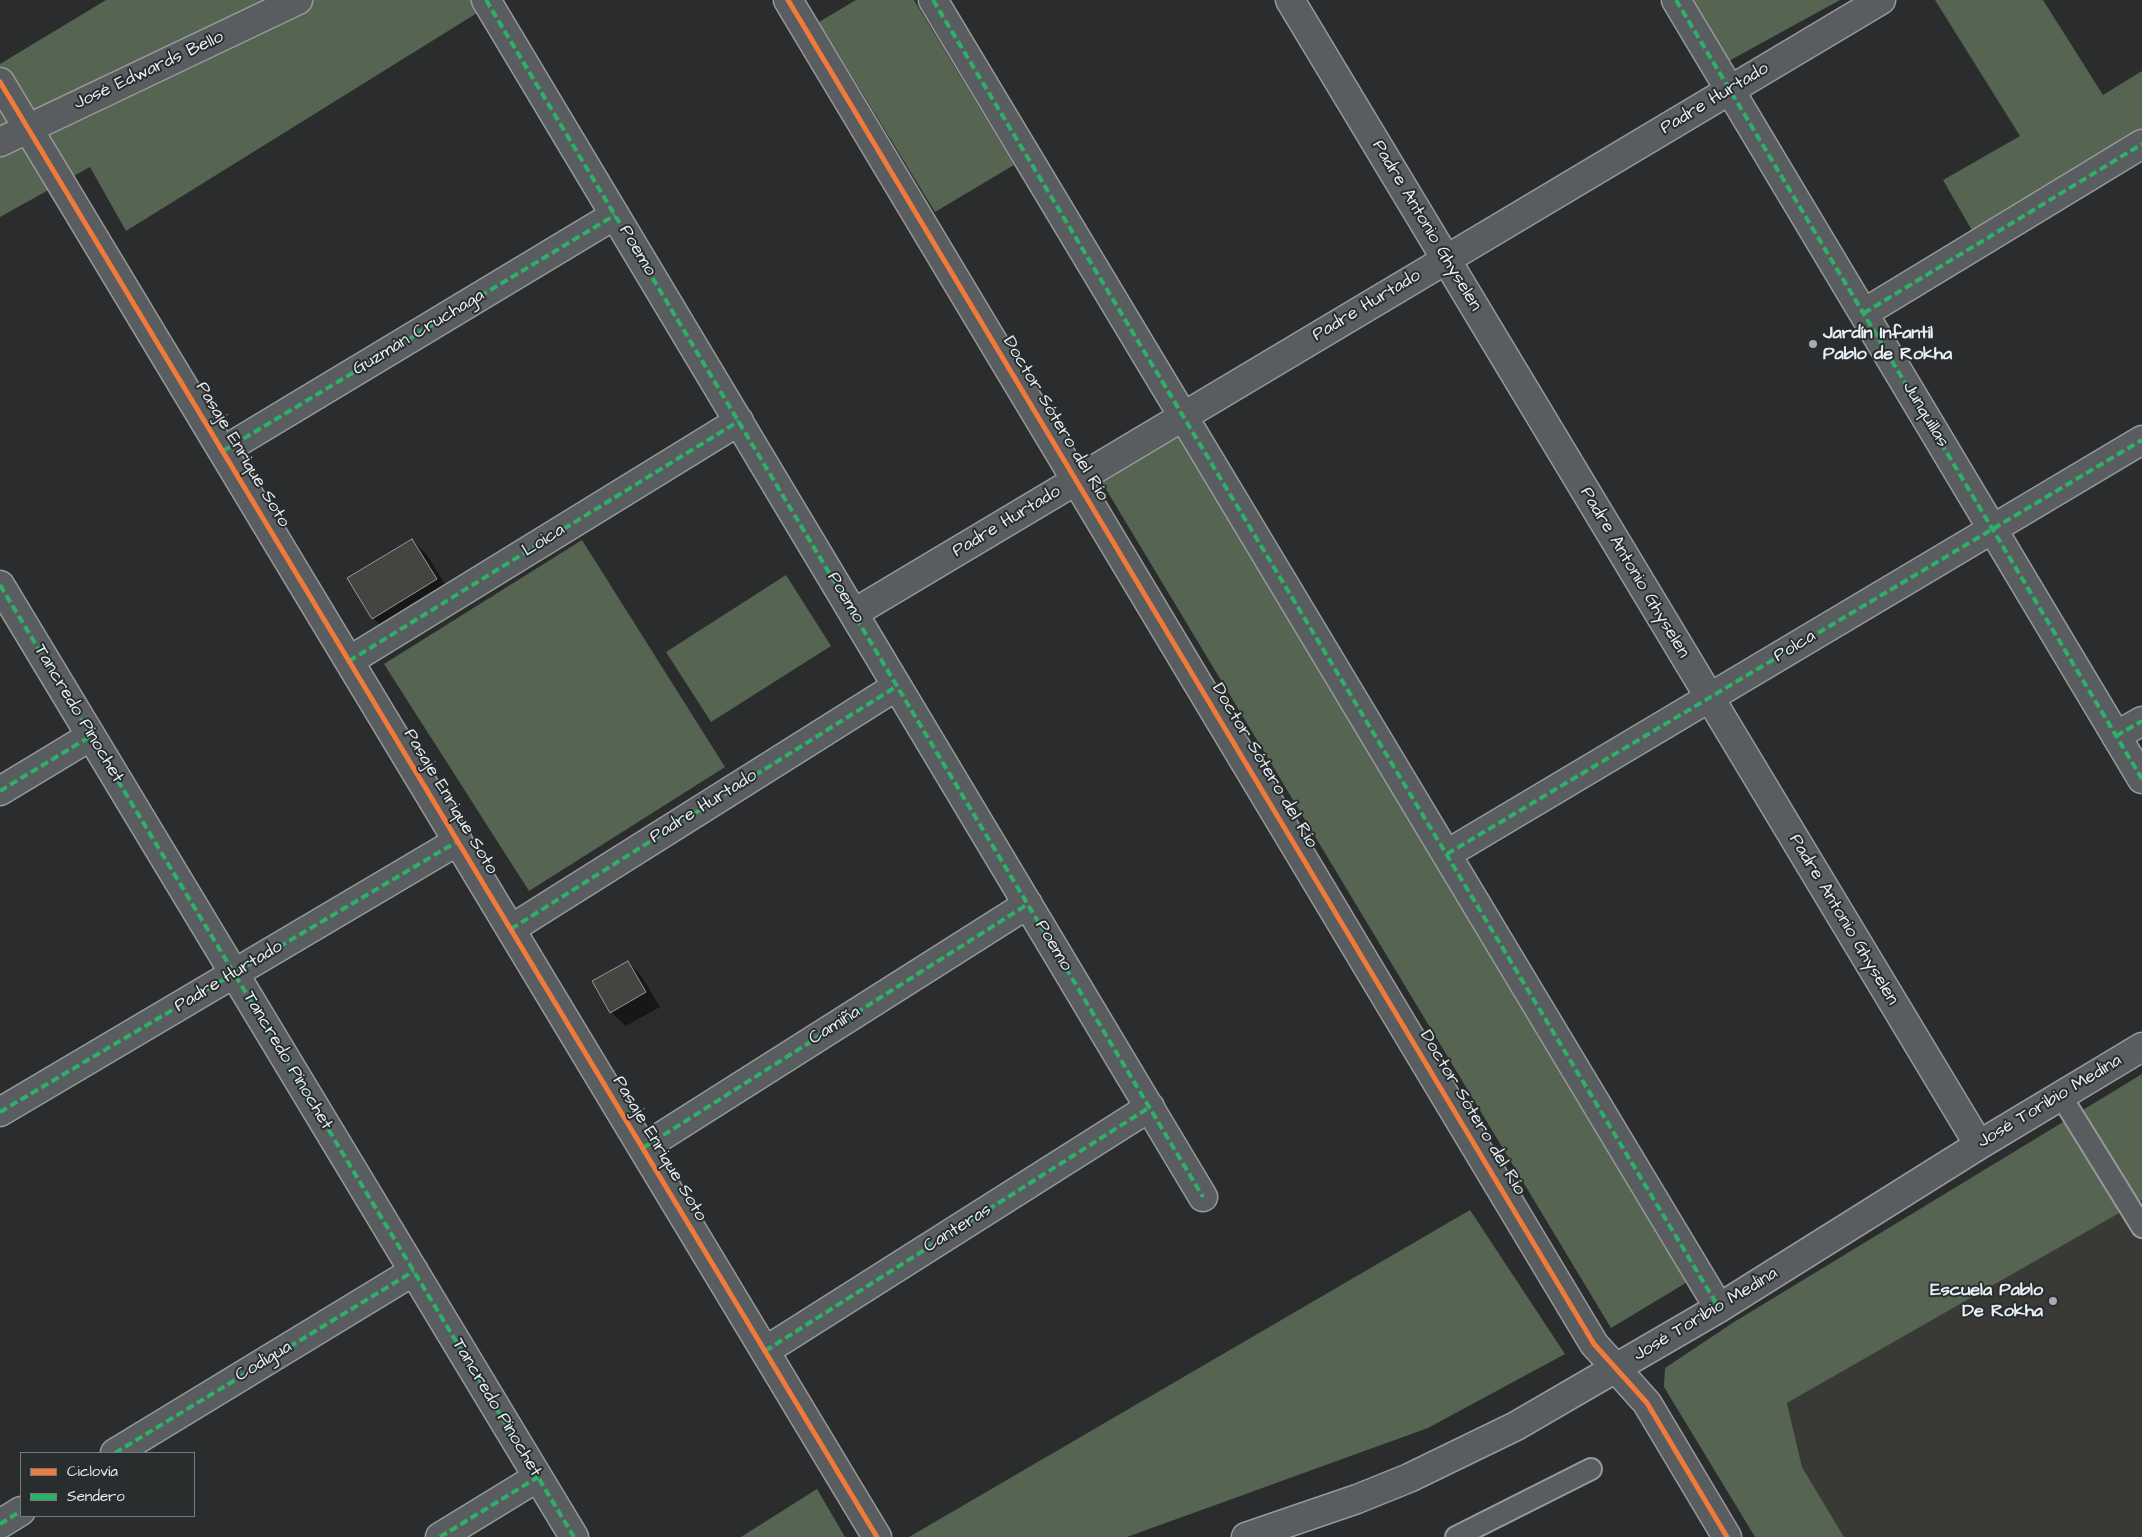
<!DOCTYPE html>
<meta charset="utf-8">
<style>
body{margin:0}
#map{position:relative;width:2142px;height:1537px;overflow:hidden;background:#2b2c2d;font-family:"Architects Daughter",sans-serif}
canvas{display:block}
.legend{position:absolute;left:20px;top:1452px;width:175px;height:65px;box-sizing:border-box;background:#2a2d2e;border:1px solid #767b7f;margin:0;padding:6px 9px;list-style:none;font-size:15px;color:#e8f1f8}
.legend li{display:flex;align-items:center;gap:10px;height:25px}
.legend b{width:25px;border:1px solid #767b7f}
</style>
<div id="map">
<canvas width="2142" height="1537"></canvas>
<ul class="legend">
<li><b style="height:6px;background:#f17a3a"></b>Ciclovía</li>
<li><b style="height:6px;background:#2db169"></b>Sendero</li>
</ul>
</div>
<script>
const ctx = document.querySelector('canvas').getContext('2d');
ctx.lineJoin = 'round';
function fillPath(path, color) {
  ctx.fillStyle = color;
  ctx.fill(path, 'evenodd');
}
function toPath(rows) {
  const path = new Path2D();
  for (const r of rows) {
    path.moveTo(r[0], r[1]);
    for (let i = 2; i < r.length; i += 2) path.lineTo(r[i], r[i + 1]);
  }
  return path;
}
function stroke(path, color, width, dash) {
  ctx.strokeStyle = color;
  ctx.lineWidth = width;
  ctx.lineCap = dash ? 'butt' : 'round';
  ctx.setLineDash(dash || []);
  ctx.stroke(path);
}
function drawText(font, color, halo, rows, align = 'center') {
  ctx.font = font + ' "Architects Daughter",sans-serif';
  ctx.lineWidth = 4;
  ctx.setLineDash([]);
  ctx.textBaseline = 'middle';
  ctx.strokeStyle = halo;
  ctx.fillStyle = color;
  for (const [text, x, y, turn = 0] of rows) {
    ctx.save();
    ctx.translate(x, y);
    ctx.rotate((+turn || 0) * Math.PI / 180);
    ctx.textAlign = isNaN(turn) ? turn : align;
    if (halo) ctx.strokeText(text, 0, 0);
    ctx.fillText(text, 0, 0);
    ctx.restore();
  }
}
fillPath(toPath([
 [2142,1200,2142,1537,1844,1537,1802,1467,1787,1403]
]), '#393936');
fillPath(toPath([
 [106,0,498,0,126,231,90,167,0,217,0,64],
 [856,0,914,0,1014,165,935,212,819,22],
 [1689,0,1840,0,1727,62],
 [1935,0,2043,0,2103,95,2142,71,2142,134,1974,234,1943,180,2020,136],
 [1179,434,1689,1281,1611,1328,1101,481],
 [582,540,725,767,529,891,384,664],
 [786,575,831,646,711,722,666,652],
 [2142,1074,2142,1200,1787,1403,1802,1467,1844,1537,1755,1537,1664,1387,1665,1368,1734,1322],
 [1470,1210,1565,1354,1428,1428,1127,1537,909,1537],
 [817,1489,845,1537,741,1537]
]), '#566551');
fillPath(toPath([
 [412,540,427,555,451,594,388,633,373,618],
 [628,962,642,977,660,1007,626,1026,611,1012]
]), '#0007');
const building = toPath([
 [412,539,437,579,372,619,347,578,412,539],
 [628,961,646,992,610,1013,592,981,628,961]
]);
fillPath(building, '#454441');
stroke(building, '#96989a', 1);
const service = toPath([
 [2061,1096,2142,1227],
 [1456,1537,1591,1469]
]);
const minor = toPath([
 [486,0,1203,1197],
 [788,0,1594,1344,1647,1403,1727,1537],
 [933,0,1719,1308],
 [1290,0,1979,1145],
 [1676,0,2142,779],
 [0,82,877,1537],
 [0,142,298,0],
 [1864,313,2142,144],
 [223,451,615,215],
 [0,585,574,1537],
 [854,613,1881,0],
 [349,661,739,421],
 [2116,736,2142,721],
 [0,791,91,736],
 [1447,854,2142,440],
 [511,929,897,686],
 [0,1112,458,841],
 [643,1148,1028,904],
 [765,1351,1150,1107],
 [115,1453,414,1271],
 [0,1524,21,1511],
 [440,1537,538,1477],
 [1246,1537,1357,1499,1409,1478,1516,1426,1719,1308,1979,1145,2142,1047]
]);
stroke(service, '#96989a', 24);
stroke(minor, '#96989a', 31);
stroke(service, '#5a5d60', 20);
stroke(minor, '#5a5d60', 28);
stroke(toPath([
 [486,0,1203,1197],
 [933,0,1719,1308],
 [1676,0,2142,779],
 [1864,313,2142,144],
 [223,451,615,215],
 [0,585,574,1537],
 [349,661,739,421],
 [2116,736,2142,721],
 [0,791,91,736],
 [1447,854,2142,440],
 [511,929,897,686],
 [0,1112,458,841],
 [643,1148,1028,904],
 [765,1351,1150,1107],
 [115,1453,414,1271],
 [0,1524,21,1511],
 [440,1537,538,1477]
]), '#2db169', 4, [8, 4]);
stroke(toPath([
 [788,0,1594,1344,1647,1403,1727,1537],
 [0,82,877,1537]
]), '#f17a3a', 5);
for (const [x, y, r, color] of [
 [1813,344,5,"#a6acb1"],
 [2053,1301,5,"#a6acb1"]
]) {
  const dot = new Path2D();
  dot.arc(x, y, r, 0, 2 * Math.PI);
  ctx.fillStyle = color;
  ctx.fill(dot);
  stroke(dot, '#2a2d2e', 2);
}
drawText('18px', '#e8f1f8', '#2a2d2e', [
 ["José Edwards Bello",149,71,-25],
 ["Padre Hurtado",1715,99,-31],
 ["Padre Antonio Ghyselen",1426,226,59],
 ["Poemo",637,251,59],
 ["Padre Hurtado",1367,306,-31],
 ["Guzmán Cruchaga",419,333,-31],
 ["Junquillas",1925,415,59],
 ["Doctor Sótero del Río",1055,419,59],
 ["Pasaje Enrique Soto",242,455,59],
 ["Padre Hurtado",1007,522,-31],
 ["Loica",544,541,-32],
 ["Padre Antonio Ghyselen",1634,573,59],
 ["Poemo",845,598,59],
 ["Polca",1795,647,-31],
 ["Tancredo Pinochet",78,714,59],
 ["Doctor Sótero del Río",1264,766,59],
 ["Pasaje Enrique Soto",450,802,59],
 ["Padre Hurtado",704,807,-32],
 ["Padre Antonio Ghyselen",1843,920,59],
 ["Poemo",1053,946,59],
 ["Padre Hurtado",229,977,-31],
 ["Camiña",835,1026,-32],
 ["Tancredo Pinochet",287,1061,59],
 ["José Toribio Medina",2050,1102,-31],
 ["Doctor Sótero del Río",1472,1113,59],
 ["Pasaje Enrique Soto",659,1149,59],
 ["Canteras",958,1229,-32],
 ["José Toribio Medina",1706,1315,-31],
 ["Codigua",264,1362,-31],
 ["Tancredo Pinochet",496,1408,59]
]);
drawText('bold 18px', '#e8f1f8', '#2a2d2e', [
 ["Jardín Infantil",1823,334],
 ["Pablo de Rokha",1823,355],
 ["Escuela Pablo",2043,1291,"right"],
 ["De Rokha",2043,1312,"right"]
], 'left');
</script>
